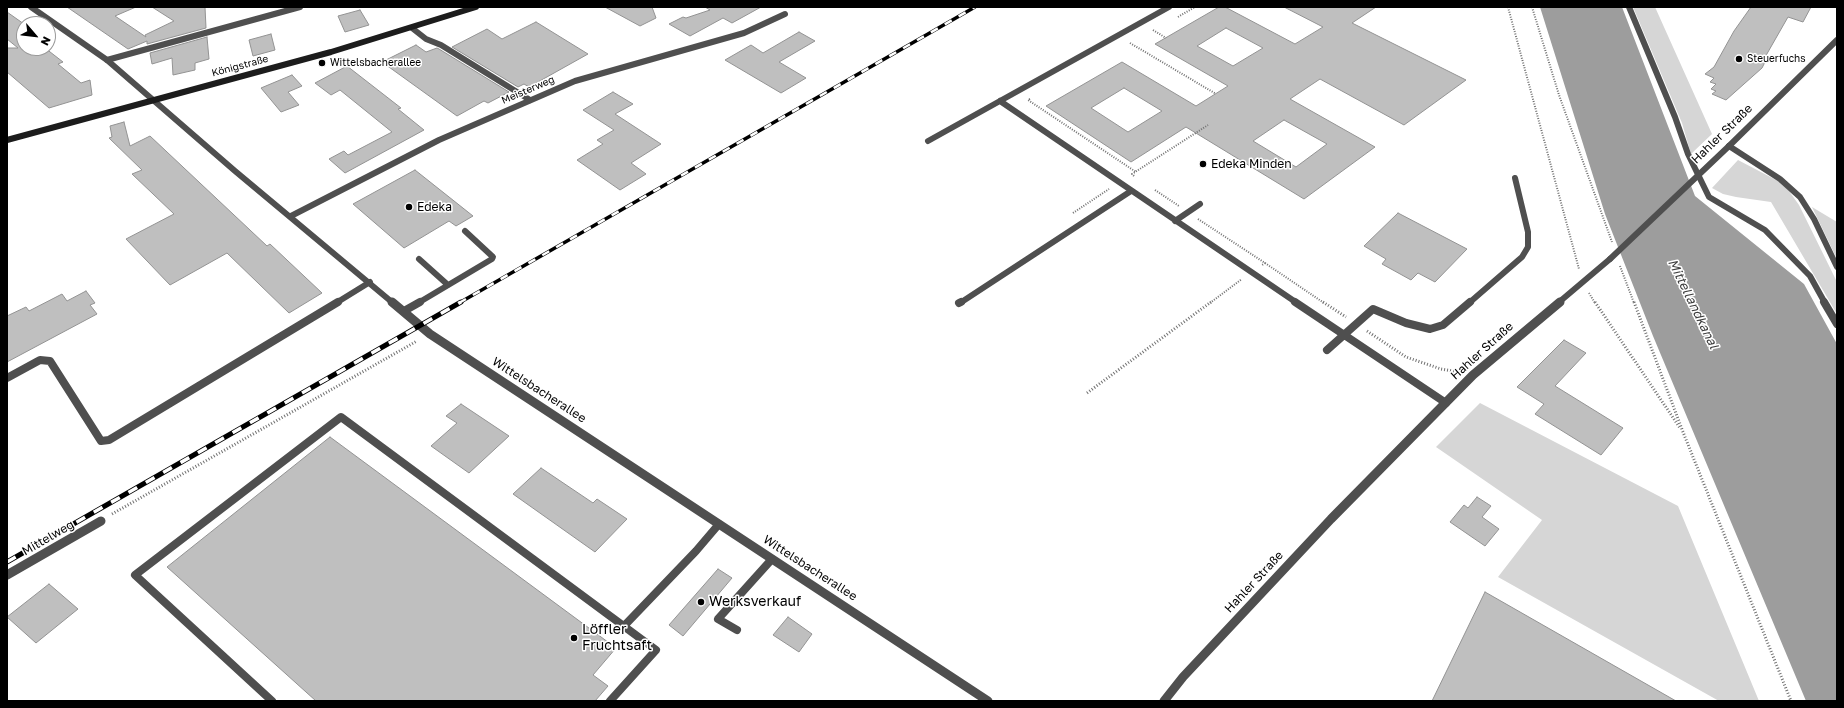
<!DOCTYPE html>
<meta charset="utf-8">
<style>
body{margin:0}
#map{position:relative;width:1844px;height:708px;overflow:hidden;background:#fff;font-family:"Golos Text",sans-serif}
canvas{display:block}
.frame{position:absolute;inset:0;border:8px solid #000;pointer-events:none}
.north{position:absolute;left:16px;top:16px;width:40px;height:40px;box-sizing:border-box;background:#fff;border:1px solid #999;border-radius:50%;rotate:118deg;font-size:11px;font-weight:700;line-height:16px;text-align:center;color:#000}
.north::after{content:'';display:block;margin:auto;width:14px;height:18px;background:#000;clip-path:polygon(50% 0,100% 100%,50% 72%,0 100%)}
</style>
<div id="map">
<canvas width="1844" height="708"></canvas>
<div class="frame"></div>
<div class="north">N</div>
</div>
<script>
const ctx = document.querySelector('canvas').getContext('2d');
ctx.lineJoin = 'round';
function fillPath(path, color) {
  ctx.fillStyle = color;
  ctx.fill(path, 'evenodd');
}
function toPath(rows) {
  const path = new Path2D();
  for (const r of rows) {
    path.moveTo(r[0], r[1]);
    for (let i = 2; i < r.length; i += 2) path.lineTo(r[i], r[i + 1]);
  }
  return path;
}
function stroke(path, color, width, dash) {
  ctx.strokeStyle = color;
  ctx.lineWidth = width;
  ctx.lineCap = dash ? 'butt' : 'round';
  ctx.setLineDash(dash || []);
  ctx.stroke(path);
}
function drawText(font, color, halo, rows, align = 'center') {
  ctx.font = font + ' "Golos Text",sans-serif';
  ctx.lineWidth = 3;
  ctx.setLineDash([]);
  ctx.textBaseline = 'middle';
  ctx.strokeStyle = halo;
  ctx.fillStyle = color;
  for (const [text, x, y, turn = 0] of rows) {
    ctx.save();
    ctx.translate(x, y);
    ctx.rotate((+turn || 0) * Math.PI / 180);
    ctx.textAlign = isNaN(turn) ? turn : align;
    if (halo) ctx.strokeText(text, 0, 0);
    ctx.fillText(text, 0, 0);
    ctx.restore();
  }
}
fillPath(toPath([
 [1633,7,1655,7,1712,134,1691,154,1682,123],
 [1738,160,1778,181,1789,191,1799,205,1837,282,1837,314,1771,202,1736,197,1723,194,1712,188],
 [1812,207,1837,222,1837,259],
 [1480,403,1678,506,1759,701,1719,701,1498,577,1542,520,1436,447]
]), '#d6d6d6');
fillPath(toPath([
 [1540,7,1622,7,1695,196,1804,284,1837,344,1837,701,1806,701,1653,336,1605,214]
]), '#9d9d9d');
const building = toPath([
 [67,7,136,7,115,16,146,37,145,35,174,21,152,7,205,7,206,28,147,44,147,41,128,49,67,7],
 [605,7,652,7,656,18,640,26,605,7],
 [705,7,761,7,732,23,723,18,690,36,669,24,683,17,686,18,710,10,705,7],
 [1219,7,1225,7,1295,44,1323,27,1284,7,1376,7,1352,23,1466,80,1404,125,1320,79,1290,99,1375,147,1304,199,1186,127,1131,162,1046,106,1122,62,1196,106,1228,86,1155,44,1219,7],
 [1226,28,1263,48,1233,66,1197,46,1226,28],
 [1124,88,1162,111,1128,132,1091,108,1124,88],
 [1284,120,1327,144,1296,167,1253,141,1284,120],
 [1751,7,1811,7,1803,22,1788,17,1764,59,1766,60,1762,68,1726,100,1712,94,1716,91,1711,89,1716,84,1710,82,1714,78,1705,74,1714,67,1734,31,1751,7],
 [360,10,369,25,345,32,338,16,360,10],
 [7,12,24,24,24,47,22,48,45,48,63,62,58,64,81,83,90,80,92,95,49,108,7,72,7,48,18,48,7,39,7,12],
 [536,22,588,54,529,87,524,84,518,87,452,47,487,29,502,39,536,22],
 [799,32,815,41,779,62,806,78,781,93,725,60,751,45,763,53,799,32],
 [271,34,275,50,253,56,249,40,271,34],
 [207,37,209,59,195,63,195,70,173,75,172,58,152,64,150,53,207,37],
 [416,45,426,52,437,48,439,49,509,92,488,103,484,101,457,116,382,62,416,45],
 [347,66,401,108,398,109,424,130,345,173,329,159,344,151,348,155,392,132,340,90,331,95,315,83,347,66],
 [292,75,302,86,288,92,299,105,281,112,261,88,292,75],
 [613,92,633,104,615,114,661,144,631,163,646,174,620,190,577,160,603,144,597,140,614,130,583,110,613,92],
 [124,122,130,146,150,136,267,246,270,244,322,293,289,313,227,253,170,285,126,239,174,214,132,174,142,170,109,138,112,137,110,126,124,122],
 [415,170,473,216,456,226,449,221,404,248,353,204,415,170],
 [1398,213,1467,249,1435,282,1418,273,1411,280,1382,264,1386,259,1364,246,1398,213],
 [86,291,95,303,90,305,97,314,7,362,7,316,26,307,29,311,62,294,67,301,86,291],
 [1564,340,1586,353,1555,386,1623,428,1601,455,1535,414,1544,404,1517,387,1564,340],
 [461,404,509,436,469,473,431,446,457,423,446,416,461,404],
 [330,437,616,648,593,675,608,686,595,701,316,701,167,567,330,437],
 [541,468,593,503,597,499,627,519,595,552,513,494,541,468],
 [1477,497,1491,506,1482,517,1499,529,1485,546,1450,522,1464,505,1468,508,1477,497],
 [718,569,732,578,683,636,669,625,718,569],
 [49,584,78,609,36,643,7,617,49,584],
 [1485,592,1676,701,1432,701,1485,592],
 [788,617,812,634,799,652,773,635,788,617]
]);
fillPath(building, '#bfbfbf');
stroke(building, '#939393', 1);
stroke(toPath([
 [1508,7,1579,269],
 [1532,7,1559,95,1612,242],
 [1178,17,1195,7],
 [1153,30,1166,38],
 [1130,43,1216,94],
 [1030,99,1028,100,1136,172],
 [1134,176,1132,174,1208,125],
 [1155,190,1179,206],
 [1073,213,1109,189],
 [1198,219,1265,263,1262,265],
 [1265,263,1324,303],
 [1620,266,1634,303],
 [1589,293,1595,303],
 [1210,303,1242,279]
]), '#717171', 2, [1, 1.5]);
stroke(toPath([
 [1323,302,1346,317],
 [1595,302,1680,428],
 [1634,302,1683,432,1791,701],
 [1367,331,1406,357,1441,369,1458,372],
 [1087,393,1211,302],
 [112,514,417,341]
]), '#717171', 3, [1, 2]);
stroke(toPath([
 [1629,7,1675,117,1688,154,1709,197,1765,230,1810,276,1825,303],
 [412,28,426,39,441,45,530,100],
 [1000,101,1297,303],
 [928,141,1169,7],
 [1729,146,1780,179,1800,197,1814,219,1837,267],
 [1175,221,1200,204],
 [419,259,448,285],
 [336,303,370,282],
 [418,303,492,259,493,257,465,231],
 [960,303,1131,191],
 [1469,303,1522,257,1528,247,1528,232,1515,178]
]), '#4f4f4f', 6);
stroke(toPath([
 [1295,302,1446,403],
 [1824,302,1837,324],
 [959,303,961,302],
 [404,311,420,302],
 [1327,350,1373,309,1406,323,1430,329,1443,325,1470,302],
 [7,378,40,360,50,361,101,441,109,440,338,302],
 [624,626,696,551,719,524],
 [737,630,718,619,772,559],
 [272,701,135,575,341,417,656,650,610,701]
]), '#4f4f4f', 8);
stroke(toPath([
 [107,60,300,7],
 [291,216,439,140,575,81,744,33,785,14]
]), '#4f4f4f', 6);
stroke(toPath([
 [7,575,101,521]
]), '#4f4f4f', 9);
stroke(toPath([
 [31,7,107,60,235,171,393,303],
 [1729,146,1837,40],
 [1558,303,1610,259]
]), '#4f4f4f', 6);
stroke(toPath([
 [392,302,430,334,988,701],
 [1164,701,1183,677,1331,519,1473,375,1560,302]
]), '#4f4f4f', 9);
stroke(toPath([
 [7,140,331,52,476,7]
]), '#1c1c1c', 6);
const railFar1 = toPath([
 [459,303,975,7]
]);
const rail = toPath([
 [7,562,461,302]
]);
stroke(railFar1, '#000', 3.5);
stroke(rail, '#000', 5);
stroke(railFar1, '#fff', 2.5, [8]);
stroke(rail, '#fff', 3.5, [10]);
stroke(toPath([
 [1610,259,1729,146]
]), '#4f4f4f', 6);
for (const [x, y, r, color] of [
 [1739,59,4,"#000"],
 [322,63,4,"#000"],
 [1203,164,4,"#000"],
 [409,207,4,"#000"],
 [701,602,4,"#000"],
 [574,638,4,"#000"]
]) {
  const dot = new Path2D();
  dot.arc(x, y, r, 0, 2 * Math.PI);
  ctx.fillStyle = color;
  ctx.fill(dot);
  stroke(dot, '#fff', 1.5);
}
drawText('10px', '#000', '#fff', [
 ["Steuerfuchs",1747,59],
 ["Wittelsbacherallee",330,63]
], 'left');
drawText('10px', '#000', '#fff', [
 ["Königstraße",240,66,-15],
 ["Meisterweg",528,90,-23]
]);
drawText('12px', '#000', '#fff', [
 ["Hahler Straße",1722,134,-44],
 ["Hahler Straße",1482,351,-42],
 ["Wittelsbacherallee",539,390,33],
 ["Mittelweg",48,538,-30],
 ["Wittelsbacherallee",810,568,33],
 ["Hahler Straße",1254,582,-47]
]);
drawText('12px', '#000', '#fff', [
 ["Edeka Minden",1211,164],
 ["Edeka",417,207]
], 'left');
drawText('italic 13px', '#3e3e3e', '#fff', [
 ["Mittellandkanal",1693,304,64]
]);
drawText('14px', '#000', '#fff', [
 ["Werksverkauf",709,602],
 ["Löffler",582,630],
 ["Fruchtsaft",582,646]
], 'left');
</script>
